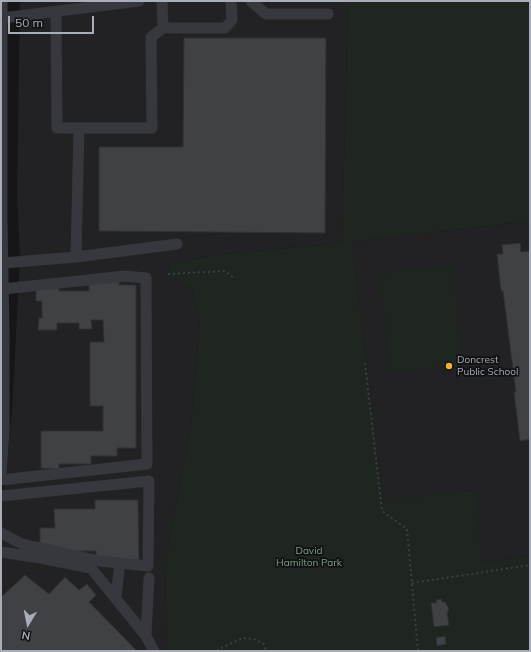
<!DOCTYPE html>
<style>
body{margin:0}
#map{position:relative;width:531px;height:652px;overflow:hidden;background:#161618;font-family:Mulish,sans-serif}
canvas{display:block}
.frame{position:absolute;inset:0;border:2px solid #a8adb8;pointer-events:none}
.north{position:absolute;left:8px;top:604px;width:40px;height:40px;-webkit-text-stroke:3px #111113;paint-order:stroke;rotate:190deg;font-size:11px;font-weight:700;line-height:16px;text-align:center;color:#a8adb8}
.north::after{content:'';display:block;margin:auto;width:14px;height:18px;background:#a8adb8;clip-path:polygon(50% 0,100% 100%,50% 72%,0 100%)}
.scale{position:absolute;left:8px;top:16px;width:86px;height:18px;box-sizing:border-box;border:2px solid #a8adb8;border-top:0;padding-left:5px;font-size:12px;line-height:14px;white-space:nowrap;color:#a8adb8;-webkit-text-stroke:3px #111113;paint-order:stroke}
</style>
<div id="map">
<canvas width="531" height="652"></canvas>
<div class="frame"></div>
<div class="north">N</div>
<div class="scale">50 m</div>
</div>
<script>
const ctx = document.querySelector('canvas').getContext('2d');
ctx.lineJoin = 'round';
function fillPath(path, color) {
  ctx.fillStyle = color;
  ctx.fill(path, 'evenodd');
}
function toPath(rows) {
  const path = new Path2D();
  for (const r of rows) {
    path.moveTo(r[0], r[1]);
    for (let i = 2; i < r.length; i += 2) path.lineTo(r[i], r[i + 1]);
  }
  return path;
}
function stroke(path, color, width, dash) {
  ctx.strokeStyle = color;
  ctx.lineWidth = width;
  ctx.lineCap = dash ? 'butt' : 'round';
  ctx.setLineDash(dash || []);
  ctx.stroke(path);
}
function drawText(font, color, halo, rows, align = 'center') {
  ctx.font = font + ' Mulish,sans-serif';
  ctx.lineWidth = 3.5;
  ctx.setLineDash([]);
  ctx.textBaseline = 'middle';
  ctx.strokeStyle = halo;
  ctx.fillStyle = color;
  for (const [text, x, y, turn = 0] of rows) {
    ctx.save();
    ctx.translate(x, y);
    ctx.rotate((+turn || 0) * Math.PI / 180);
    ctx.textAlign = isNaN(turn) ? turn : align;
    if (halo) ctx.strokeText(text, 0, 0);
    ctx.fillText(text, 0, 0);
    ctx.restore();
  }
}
fillPath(toPath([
 [20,1,348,1,342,243,213,255,169,265,168,274,192,289,200,320,191,423,165,564,167,651,1,651,1,512,12,413,20,256,17,195],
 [530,221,530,556,482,563,475,490,383,501,352,242]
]), '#222225');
fillPath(toPath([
 [348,1,530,1,530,221,352,242,383,500,476,490,482,563,530,556,530,651,167,651,165,564,191,423,200,320,192,289,168,274,169,265,213,255,342,243],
 [453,265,463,365,390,373,379,273]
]), '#1e261f');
const building = toPath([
 [184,38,326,38,325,233,99,231,99,147,183,147,184,38],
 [520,243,521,252,530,251,530,439,520,441,514,392,516,392,503,291,501,291,497,254,503,254,502,245,520,243],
 [89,280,119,280,119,285,136,285,136,448,117,448,117,456,91,456,91,464,59,464,59,469,41,468,41,431,103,431,103,406,90,406,90,342,104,342,103,320,91,320,92,329,79,329,79,323,57,323,57,330,38,330,39,318,42,318,42,301,36,301,36,286,59,286,59,291,89,291,89,280],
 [95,500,138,500,139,562,96,559,96,551,56,551,40,547,40,528,55,528,54,509,95,509,95,500],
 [25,575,49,594,65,577,79,590,87,584,96,595,89,602,137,651,1,651,1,597,25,575],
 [442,599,442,602,445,602,449,609,447,613,449,625,434,627,431,603,437,603,436,600,442,599],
 [445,636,446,644,437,646,436,638,445,636]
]);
fillPath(building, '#404145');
stroke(building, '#303034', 1);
stroke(toPath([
 [168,274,225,271,235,279],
 [365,363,382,511,407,529,418,651],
 [412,583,530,565],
 [217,651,219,649,243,638,254,639,264,644,266,651]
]), '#3d3f44', 2, [2, 3]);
stroke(toPath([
 [162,1,163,28,225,28,232,20,231,1],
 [251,1,266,14,328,14],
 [56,12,57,128,152,128,151,37,163,28],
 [2,18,139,1],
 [76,257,79,128],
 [3,263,76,257,177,244],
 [1,472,4,432,4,334,2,220,2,1],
 [1,480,147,464,146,278,125,276,3,289],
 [1,496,149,481,148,566,100,561,22,544,1,533],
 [1,552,40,558,91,568,146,636,154,651],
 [116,597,119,571],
 [146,636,149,578]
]), '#37383d', 11);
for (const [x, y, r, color] of [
 [449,366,4,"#f2b134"]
]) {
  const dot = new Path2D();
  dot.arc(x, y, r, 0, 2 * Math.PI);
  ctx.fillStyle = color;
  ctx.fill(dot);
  stroke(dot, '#111113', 1.5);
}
drawText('10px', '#a8adb8', '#111113', [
 ["Doncrest",457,360],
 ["Public School",457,372]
], 'left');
drawText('10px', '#7fa381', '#111113', [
 ["David",309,551],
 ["Hamilton Park",309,563]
]);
</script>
